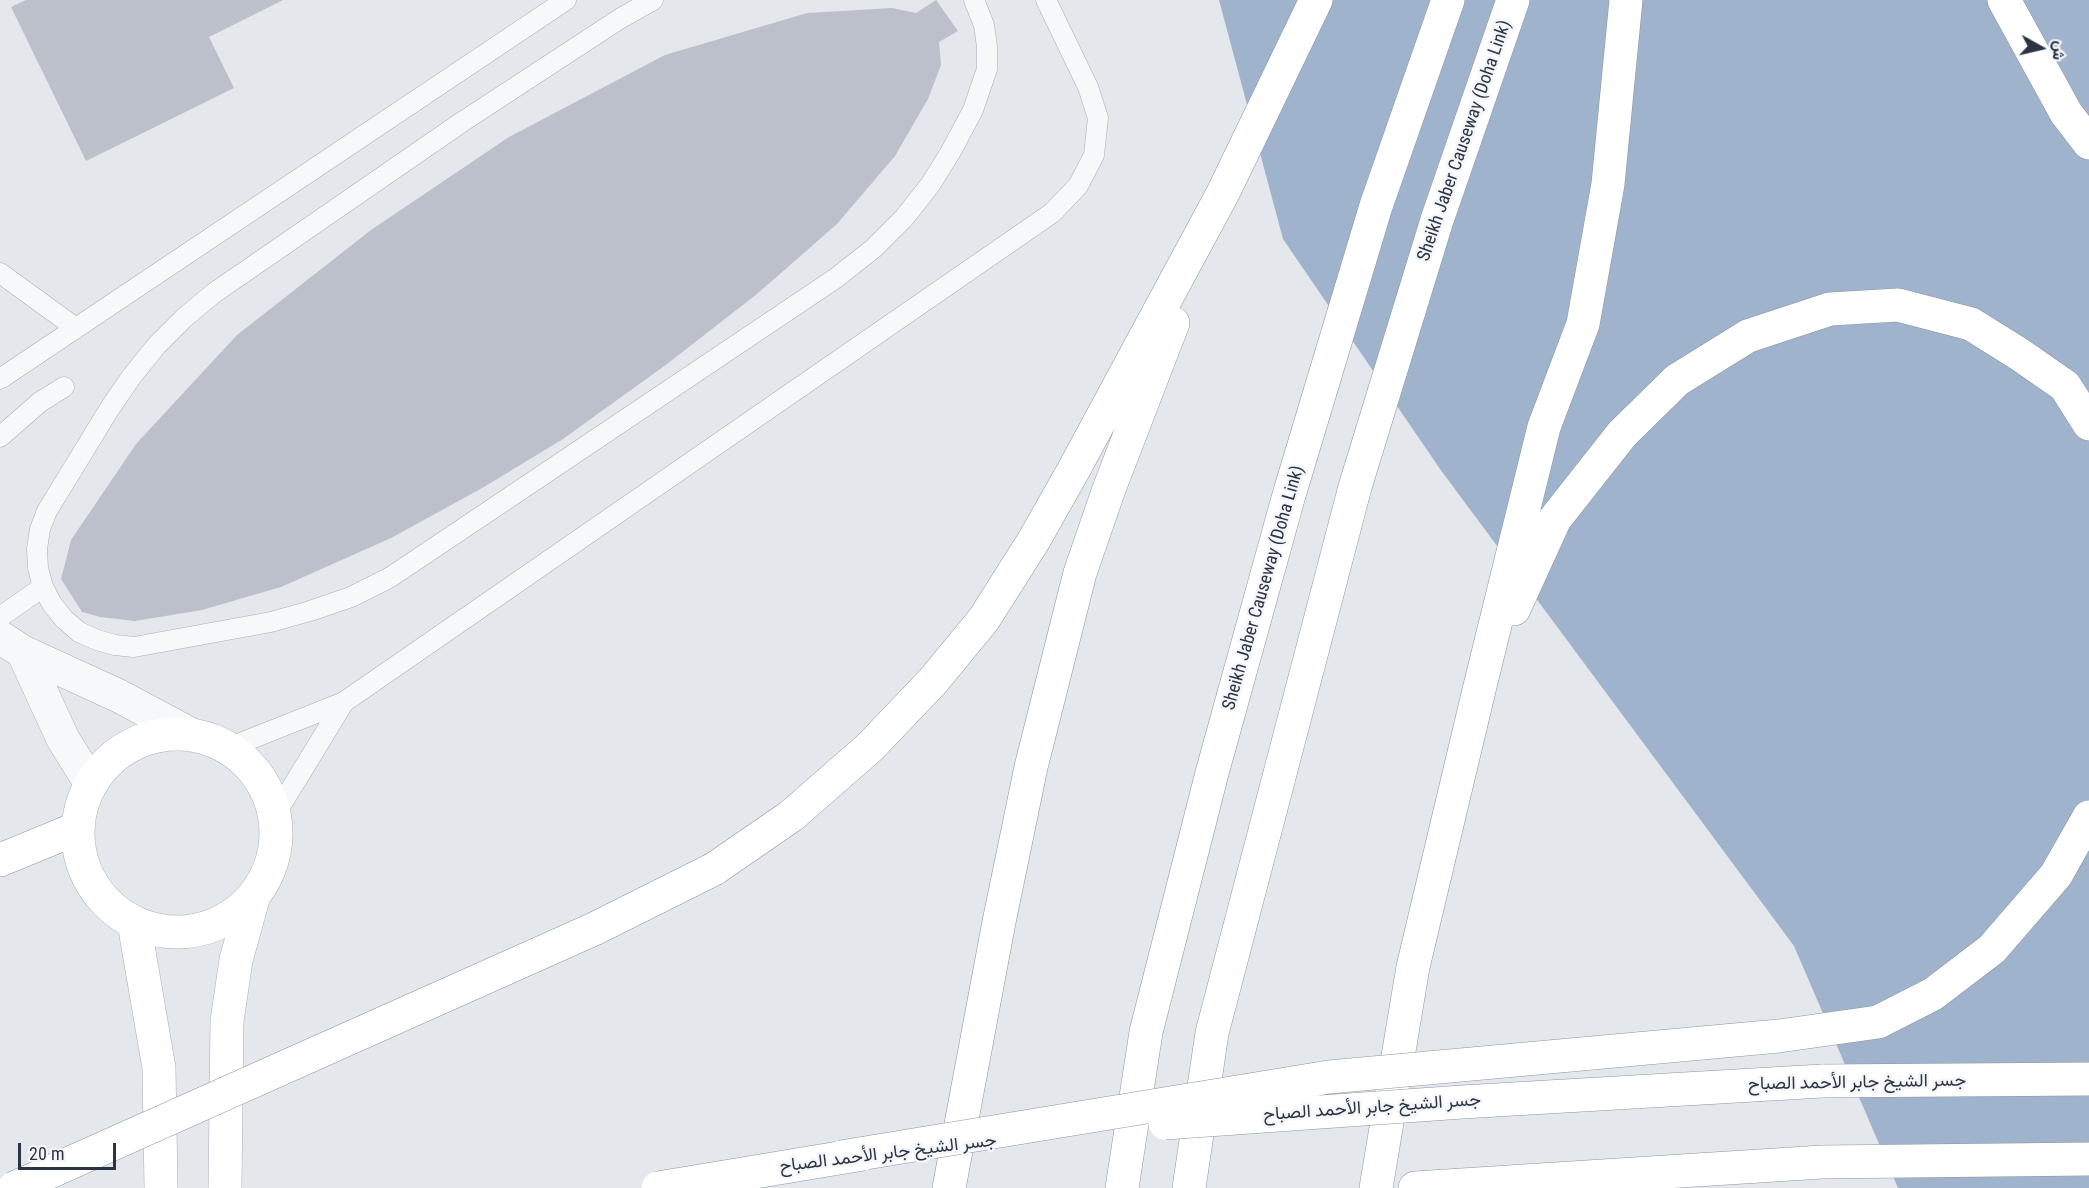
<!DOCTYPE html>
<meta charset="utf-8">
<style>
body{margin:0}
#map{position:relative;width:2089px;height:1188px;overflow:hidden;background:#e4e7ec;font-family:"Roboto Condensed",Vazirmatn,sans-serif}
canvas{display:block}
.north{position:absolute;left:2011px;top:18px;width:60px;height:60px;-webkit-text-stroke:4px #f4f6f9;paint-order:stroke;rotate:98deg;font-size:16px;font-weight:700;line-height:24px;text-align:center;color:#2b3445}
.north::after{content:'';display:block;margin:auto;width:21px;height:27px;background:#2b3445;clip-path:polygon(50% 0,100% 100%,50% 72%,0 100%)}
.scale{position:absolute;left:18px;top:1143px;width:98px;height:27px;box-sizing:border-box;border:3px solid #2b3445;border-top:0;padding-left:8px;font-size:18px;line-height:21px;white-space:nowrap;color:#2b3445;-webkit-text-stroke:4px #f4f6f9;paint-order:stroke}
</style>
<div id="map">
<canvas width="2089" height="1188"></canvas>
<div class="north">ش</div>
<div class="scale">20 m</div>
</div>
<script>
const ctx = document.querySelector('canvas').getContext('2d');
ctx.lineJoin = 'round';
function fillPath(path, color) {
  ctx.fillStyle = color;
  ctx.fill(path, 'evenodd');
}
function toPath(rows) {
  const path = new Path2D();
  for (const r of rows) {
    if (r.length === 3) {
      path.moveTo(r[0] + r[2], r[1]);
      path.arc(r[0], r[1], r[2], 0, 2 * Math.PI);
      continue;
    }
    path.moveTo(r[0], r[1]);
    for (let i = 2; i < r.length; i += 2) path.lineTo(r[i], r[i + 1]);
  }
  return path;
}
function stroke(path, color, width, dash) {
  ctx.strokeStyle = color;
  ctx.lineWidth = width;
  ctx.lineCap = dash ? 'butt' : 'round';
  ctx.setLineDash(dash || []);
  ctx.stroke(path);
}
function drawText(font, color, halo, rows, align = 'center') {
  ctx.font = font + ' "Roboto Condensed",Vazirmatn,sans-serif';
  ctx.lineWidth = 5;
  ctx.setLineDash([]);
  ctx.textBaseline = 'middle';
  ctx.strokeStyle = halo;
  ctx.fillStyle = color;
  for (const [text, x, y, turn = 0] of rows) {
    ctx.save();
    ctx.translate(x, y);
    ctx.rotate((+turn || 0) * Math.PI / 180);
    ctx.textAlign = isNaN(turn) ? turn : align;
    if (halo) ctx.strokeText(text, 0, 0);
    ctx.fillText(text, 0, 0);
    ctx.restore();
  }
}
fillPath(toPath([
 [1219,0,2089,0,2089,1188,1898,1188,1794,946,1440,469,1283,239]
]), '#9fb4cc');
fillPath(toPath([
 [26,0,283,0,209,37,234,88,86,161,11,7],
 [936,0,958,31,939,42,941,65,928,99,895,156,837,224,757,294,667,364,563,439,484,487,391,538,281,587,202,610,135,621,100,617,82,612,61,579,71,540,136,444,237,335,371,230,509,137,665,55,807,13,892,8,916,13]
]), '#bbc0ca');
const lane = toPath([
 [653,0,621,18,462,122,214,293,184,318,157,345,132,376,110,408,47,511,40,529,37,549,38,568,43,587,52,604,64,619,79,632,97,640,115,645,134,647,271,622,310,611,351,597,389,578,425,554,836,278,874,248,904,218,930,185,950,153,973,110,987,69,987,47,984,25,974,0],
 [0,273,76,328],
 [0,379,566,0],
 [0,437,40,402,64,387],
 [0,617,43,587],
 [228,748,344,702,1052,213,1078,186,1094,155,1098,118,1088,87,1046,0],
 [275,815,344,702]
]);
const street = toPath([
 [0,637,23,652,119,696,190,734],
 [23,652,63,739,91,784]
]);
const secondary = toPath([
 [177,833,99],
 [134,923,159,1068,161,1188],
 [225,1188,227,1021,236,960,254,895]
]);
const highway = toPath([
 [2004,0,2066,113,2089,143],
 [1514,609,1555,519,1622,434,1677,380,1748,336,1830,309,1898,305,1971,324,2019,354,2065,386,2089,424],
 [0,860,78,828],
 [714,869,791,816,870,747,933,681,984,619,1034,540,1073,471,1223,193,1316,0],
 [1822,1081,2089,1079],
 [949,1188,999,922,1031,767,1080,573,1109,489,1173,323],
 [1122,1188,1146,1032,1212,773,1289,495,1376,206,1448,0],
 [1189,1188,1212,1033,1355,487,1437,220,1513,0],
 [1376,1188,1413,967,1480,686,1544,427,1583,324,1608,184,1626,0],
 [1415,1188,1822,1162,2089,1159]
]);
stroke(lane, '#a9aeb7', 21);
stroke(street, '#a9aeb7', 34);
stroke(secondary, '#a9aeb7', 34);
stroke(highway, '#8b94a3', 34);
stroke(lane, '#f7f8fa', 20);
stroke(street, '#f7f8fa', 33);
stroke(secondary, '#fff', 33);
stroke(highway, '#fff', 33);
const highwayBridge = toPath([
 [1165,1123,1462,1102,1822,1081],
 [841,1157,1329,1077,1779,1036,1878,1022,1933,994,1992,949,2056,875,2089,817],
 [14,1188,594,929,714,869],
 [658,1188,863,1154]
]);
stroke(highwayBridge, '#8b94a3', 34, []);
stroke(highwayBridge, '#fff', 33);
drawText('18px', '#2b3445', '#f4f6f9', [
 ["Sheikh Jaber Causeway (Doha Link)",1465,141,-71],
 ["Sheikh Jaber Causeway (Doha Link)",1264,588,-74],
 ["جسر الشيخ جابر الأحمد الصباح",1857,1083,-1],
 ["جسر الشيخ جابر الأحمد الصباح",1372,1108,-4],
 ["جسر الشيخ جابر الأحمد الصباح",888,1154,-7]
]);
</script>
